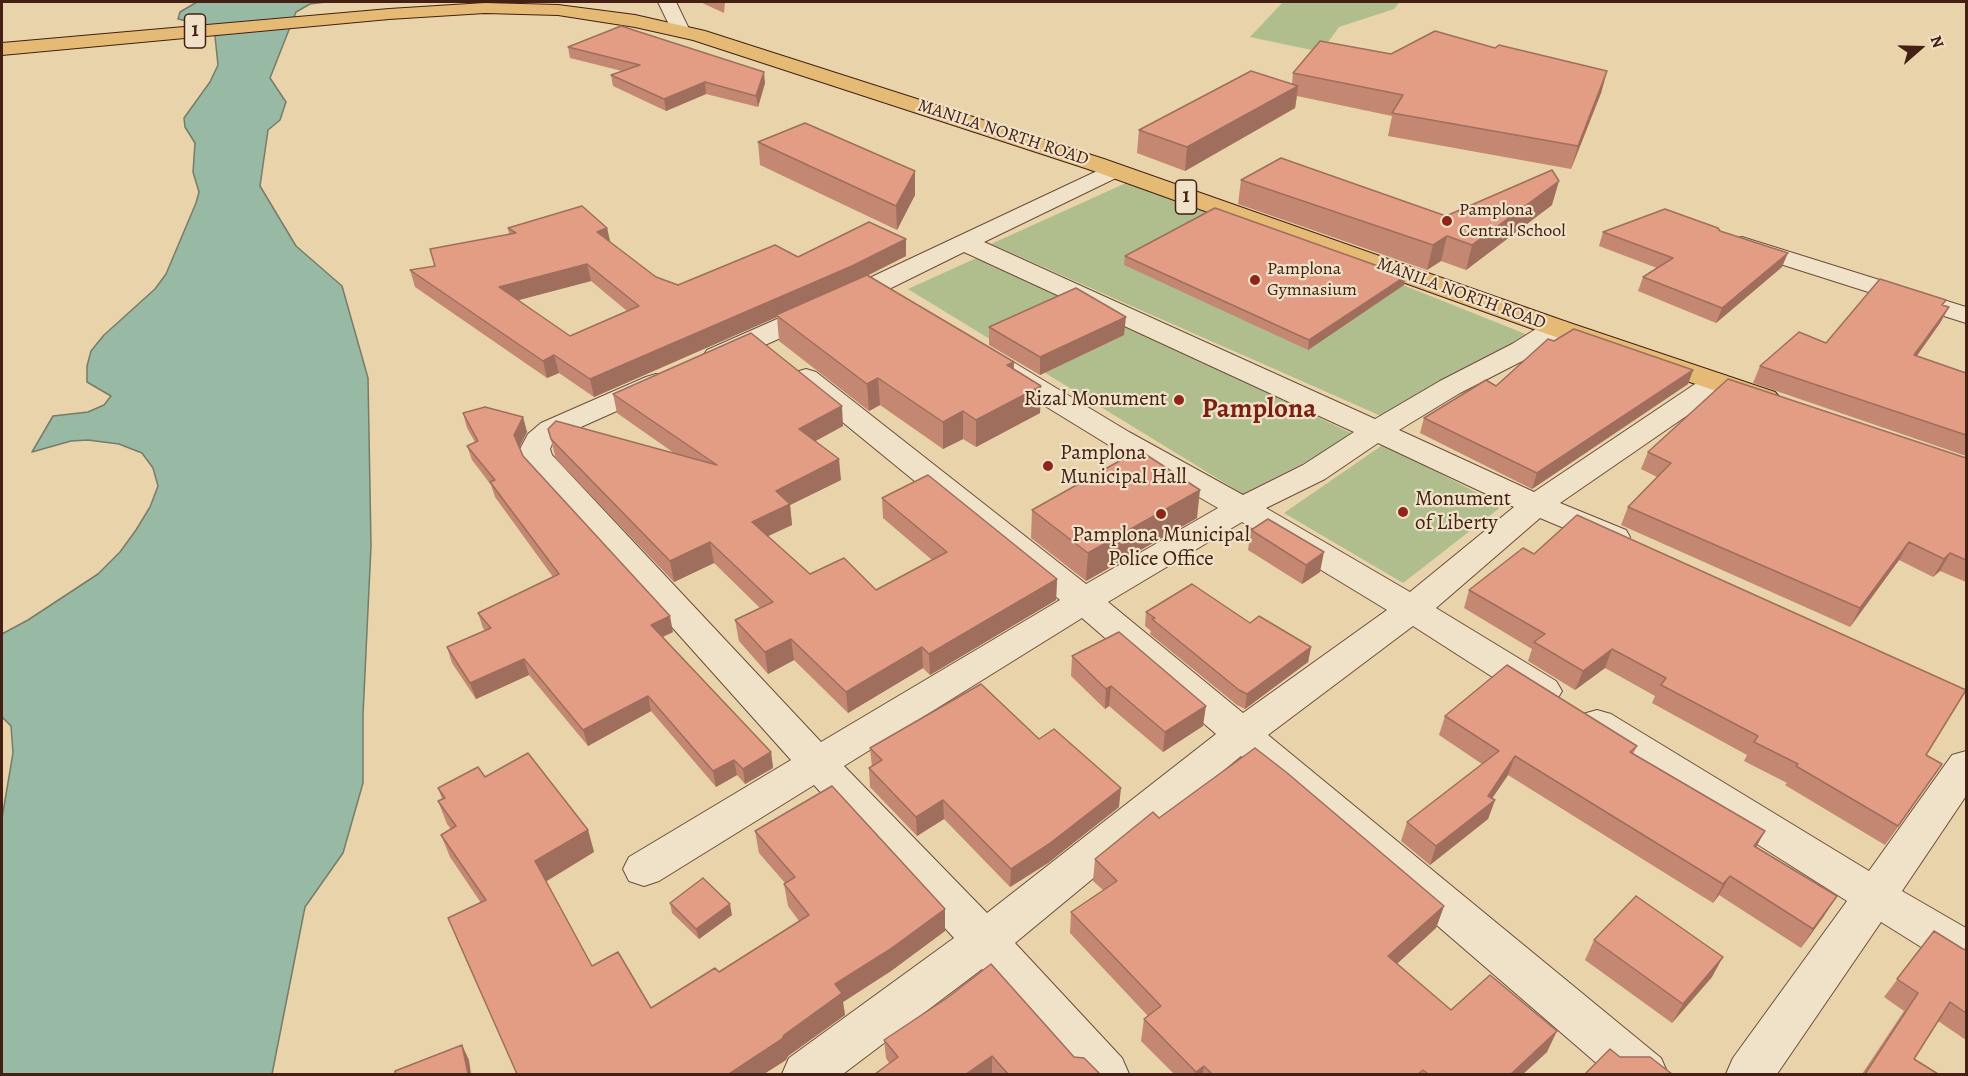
<!DOCTYPE html>
<style>
body{margin:0}
#map{position:relative;width:1968px;height:1076px;overflow:hidden;background:#e8d3aa;font-family:Alegreya,serif}
canvas{display:block}
.frame{position:absolute;inset:0;border:3px solid #432013;pointer-events:none}
.north{position:absolute;left:1890px;top:18px;width:60px;height:60px;-webkit-text-stroke:4px #f0e2c8;paint-order:stroke;rotate:70deg;font-size:16px;font-weight:700;line-height:24px;text-align:center;color:#432013}
.north::after{content:'';display:block;margin:auto;width:21px;height:27px;background:#432013;clip-path:polygon(50% 0,100% 100%,50% 72%,0 100%)}
</style>
<div id="map">
<canvas width="1968" height="1076"></canvas>
<div class="frame"></div>
<div class="north">N</div>
</div>
<script>
const ctx = document.querySelector('canvas').getContext('2d');
ctx.lineJoin = 'round';
function fillPath(path, color) {
  ctx.fillStyle = color;
  ctx.fill(path, 'evenodd');
}
function toPath(rows) {
  const path = new Path2D();
  for (const r of rows) {
    path.moveTo(r[0], r[1]);
    for (let i = 2; i < r.length; i += 2) path.lineTo(r[i], r[i + 1]);
  }
  return path;
}
function stroke(path, color, width, dash) {
  ctx.strokeStyle = color;
  ctx.lineWidth = width;
  ctx.lineCap = dash ? 'butt' : 'round';
  ctx.setLineDash(dash || []);
  ctx.stroke(path);
}
function drawText(font, color, halo, rows, align = 'center') {
  ctx.font = font + ' Alegreya,serif';
  ctx.lineWidth = 4.5;
  ctx.setLineDash([]);
  ctx.textBaseline = 'middle';
  ctx.strokeStyle = halo;
  ctx.fillStyle = color;
  for (const [text, x, y, turn = 0] of rows) {
    ctx.save();
    ctx.translate(x, y);
    ctx.rotate((+turn || 0) * Math.PI / 180);
    ctx.textAlign = isNaN(turn) ? turn : align;
    if (halo) ctx.strokeText(text, 0, 0);
    ctx.fillText(text, 0, 0);
    ctx.restore();
  }
}
fillPath(toPath([
 [1283,2,1400,2,1394,9,1339,27,1321,52,1250,37],
 [1126,183,1245,222,1538,339,1381,416,991,244],
 [981,256,1357,436,1243,494,908,289],
 [1384,444,1502,506,1403,583,1284,513]
]), '#b0be8d');
const water = toPath([
 [197,2,326,2,310,4,296,12,270,78,286,102,280,120,268,130,260,186,296,246,342,286,368,378,371,546,363,715,363,783,343,853,305,907,272,1074,2,1074,2,818,13,753,11,726,2,717,2,634,28,620,98,574,120,552,136,530,150,507,158,486,153,468,142,453,119,444,88,440,71,441,32,452,53,416,88,412,104,405,111,396,87,382,87,366,91,351,104,335,155,289,166,274,196,203,199,192,193,172,195,143,185,127,184,118,210,82,218,65,214,27,178,19,180,12,197,2]
]);
fillPath(water, '#98b9a3');
stroke(water, '#767c69', 1.5);
const minor = toPath([
 [658,2,676,2,690,31,688,35,674,35,658,2],
 [1112,164,1120,166,1123,171,1120,176,984,242,1375,419,1440,381,1512,344,1547,322,1557,320,1567,322,1571,328,1567,334,1532,356,1460,393,1399,430,1534,492,1707,376,1717,373,1727,376,1731,382,1727,388,1560,503,1626,530,1630,537,1626,544,1614,548,1602,544,1540,518,1436,608,1556,681,1562,691,1556,701,1543,705,1530,701,1413,626,1268,735,1661,1058,1668,1074,1609,1074,1241,756,1015,943,1122,1058,1129,1074,1074,1074,982,969,843,1074,782,1074,789,1058,954,938,814,785,659,881,644,886,629,881,623,869,629,857,791,760,526,464,520,449,528,434,541,423,646,377,656,374,666,377,670,383,666,389,563,435,552,444,550,449,552,455,821,742,1060,600,796,384,792,378,796,372,806,369,816,372,1086,584,1218,508,1107,444,993,374,989,368,993,362,1003,360,1013,362,1129,432,1243,495,1303,465,1354,432,964,252,881,293,727,362,717,364,707,362,703,356,707,350,863,281,1112,164],
 [1378,443,1514,507,1410,592,1266,508,1325,479,1378,443],
 [1242,522,1387,610,1243,713,1108,602,1242,522],
 [1082,618,1216,734,987,913,844,766,1082,618],
 [1742,237,1966,307,1966,323,1733,249,1730,244,1733,239,1742,237],
 [1597,710,1611,714,1869,871,1952,755,1966,751,1966,796,1902,891,1966,928,1966,970,1950,965,1881,922,1777,1074,1726,1074,1733,1058,1847,901,1583,734,1578,724,1583,714,1597,710]
]);
const highway = toPath([
 [485,3,558,5,635,15,705,31,1104,159,1567,322,1775,392,1780,398,1775,404,1765,407,1755,404,1547,334,1088,169,693,40,635,27,558,15,485,13,389,19,2,55,2,43,389,9,485,3]
]);
stroke(minor, '#6c4d39', 2);
stroke(highway, '#432013', 2);
fillPath(minor, '#f0e2c8');
fillPath(highway, '#e4ba75');
fillPath(toPath([
 [700,2,725,2,724,13],
 [568,47,765,83,758,107,706,94,666,111,613,86,611,75,622,71,570,58],
 [1495,48,1607,71,1601,93,1571,169,1388,136,1392,116,1297,96,1295,108,1185,171,1137,153,1139,130,1292,84,1293,73,1391,54],
 [758,142,915,195,897,230,760,165],
 [1241,180,1446,216,1552,205,1466,270,1441,261,1427,270,1238,204],
 [508,228,607,228,610,242,656,277,678,285,798,257,906,256,868,275,1041,386,1040,413,976,447,963,439,943,449,880,405,869,411,779,341,777,317,594,397,559,373,547,378,415,287,410,270,435,266,509,234],
 [591,281,627,311,570,336,518,300],
 [1720,231,1782,267,1716,323,1638,291,1643,277,1657,268,1599,246,1603,232],
 [1125,256,1404,285,1308,350,1124,265],
 [1943,305,1949,307,1940,323,1917,356,1966,373,1966,456,1753,383,1760,366,1826,343],
 [989,327,1124,335,1040,375,989,345],
 [1554,341,1693,370,1688,384,1532,489,1420,433,1424,418,1496,386],
 [613,394,843,426,815,441,841,480,790,505,792,525,768,536,810,574,876,590,932,560,883,518,882,498,1057,579,1056,600,930,675,923,668,848,713,794,660,768,674,739,641,735,620,760,608,714,563,674,582,556,459,548,429,674,453,617,413],
 [463,413,523,417,527,432,519,447,523,456,673,632,663,637,771,752,773,768,745,784,737,775,716,787,651,711,588,746,529,675,476,699,452,663,447,647,485,631,483,628,478,613,553,577,495,497,491,485,472,460,467,446,475,442,467,428],
 [1648,452,1966,458,1966,582,1940,571,1933,577,1899,560,1850,627,1621,525,1628,507,1657,477,1641,469],
 [1032,510,1197,518,1086,581,1031,538],
 [1251,530,1320,572,1302,584,1248,550],
 [1469,590,1926,755,1942,764,1885,845,1785,785,1787,783,1744,761,1747,755,1652,703,1655,696,1605,668,1575,690,1528,661,1532,649,1464,608],
 [1146,612,1250,623,1311,647,1308,662,1245,709,1237,705,1150,634,1151,631,1145,626],
 [1072,656,1203,726,1163,752,1109,706,1105,709,1071,676],
 [1445,716,1637,746,1633,754,1756,847,1824,916,1801,948,1719,895,1713,903,1508,775,1492,798,1495,800,1488,819,1430,865,1401,841,1407,822,1482,764,1439,735],
 [1039,739,1119,807,1048,863,1010,887,944,819,917,836,870,787,869,768,872,767,870,748],
 [485,777,588,830,594,852,546,881,592,966,651,1008,719,972,799,921,788,906,784,884,785,883,759,853,755,831,945,931,891,971,843,1002,845,1015,788,1056,786,1060,764,1074,517,1074,448,918,481,903,450,857,441,835,451,829,447,824,438,801,442,799,438,788],
 [1159,818,1444,906,1436,928,1397,964,1451,1010,1547,1052,1523,1074,1174,1074,1141,1041,1144,1019,1148,1016,1070,933,1071,912,1103,890,1093,881,1095,859],
 [670,903,732,915,699,939,672,913],
 [1934,931,1963,949,1966,950,1966,1040,1938,1021,1914,1059,1938,1074,1862,1074,1904,1011,1884,997],
 [1594,940,1712,977,1672,1023,1585,960],
 [884,1040,1074,1057,1100,1074,992,1074,889,1063,886,1058]
]), '#c38772');
fillPath(toPath([
 [1607,71,1601,93,1571,169,1578,146],
 [764,72,765,83,758,107,756,96],
 [705,82,706,94,666,111,664,99],
 [1298,86,1295,108,1185,171,1187,147],
 [915,171,915,195,897,230,896,206],
 [1559,181,1552,205,1466,270,1472,245],
 [607,228,611,245,597,232],
 [1447,236,1441,261,1427,270,1433,245],
 [906,239,906,256,853,283,776,315,777,317,594,397,590,379],
 [1788,253,1782,267,1716,323,1722,308],
 [587,264,591,281,504,304,499,287],
 [1406,276,1404,285,1308,350,1309,340],
 [1949,307,1940,323,1905,372,1914,355],
 [1126,317,1124,335,1040,375,1040,357],
 [554,355,559,373,547,378,543,361],
 [1014,362,1013,388,1007,365],
 [1693,370,1688,384,1532,489,1537,473],
 [878,378,880,405,869,411,867,384],
 [1041,386,1040,413,976,447,976,420],
 [842,406,843,426,801,449,799,429],
 [963,411,963,439,943,449,943,422],
 [523,417,527,432,518,450,514,435],
 [839,459,841,480,790,505,792,525,755,542,752,522,776,491],
 [1200,490,1197,518,1086,581,1088,553],
 [710,542,714,563,674,582,670,561],
 [1909,542,1899,560,1850,627,1860,608],
 [1324,552,1320,572,1302,584,1306,565],
 [1950,553,1940,571,1933,577,1944,559],
 [1057,579,1056,600,930,675,929,654],
 [670,616,673,632,655,640,651,625],
 [791,639,794,660,768,674,765,652],
 [922,647,923,668,848,713,846,692],
 [1311,647,1308,662,1245,709,1247,694],
 [1612,649,1605,668,1575,690,1583,671],
 [524,659,529,675,476,699,470,683],
 [1111,686,1109,706,1105,709,1106,689],
 [648,696,651,711,588,746,583,730],
 [1206,706,1203,726,1163,752,1165,732],
 [771,752,773,768,745,784,743,769],
 [1515,756,1508,775,1487,806,1495,800,1488,819,1430,865,1436,846,1488,796],
 [734,760,737,775,716,787,713,771],
 [1942,764,1929,783,1885,845,1898,826],
 [1121,788,1119,807,1048,863,1010,887,1011,869],
 [943,800,944,819,917,836,916,817],
 [588,830,594,852,542,884,535,861],
 [1765,831,1754,851,1754,846],
 [1730,876,1719,895,1713,903,1723,884],
 [1837,896,1824,916,1801,948,1813,929],
 [730,904,732,915,699,939,696,929],
 [1444,906,1436,928,1381,978,1388,956],
 [945,909,945,931,891,971,843,1002,845,1015,788,1056,786,1060,764,1074,729,1074,784,1035,835,984],
 [1723,957,1712,977,1672,1023,1683,1004],
 [1557,1031,1547,1052,1523,1074,1511,1074],
 [462,1045,469,1060,471,1074,468,1074],
 [992,1056,992,1074,966,1074],
 [1204,1066,1203,1074,1195,1074,1196,1072]
]), '#9f6e5d');
const building = toPath([
 [621,26,764,72,756,96,705,82,664,99,611,75,640,65,568,47,621,26],
 [1435,31,1495,48,1499,45,1607,71,1578,146,1392,113,1403,95,1293,73,1320,41,1391,54,1435,31],
 [1251,71,1298,86,1187,147,1139,130,1251,71],
 [805,123,915,171,896,206,758,142,805,123],
 [1281,158,1446,216,1552,170,1559,181,1472,245,1447,236,1433,245,1241,180,1281,158],
 [582,206,607,228,597,232,656,277,678,285,775,245,798,257,869,222,906,239,852,266,590,379,554,355,543,361,410,270,435,266,430,249,516,233,508,228,582,206],
 [587,264,639,306,570,336,499,287,587,264],
 [1215,208,1406,276,1309,340,1125,256,1215,208],
 [1665,209,1718,228,1720,231,1788,253,1722,308,1643,277,1673,258,1603,232,1665,209],
 [867,275,1014,362,1007,365,1041,386,976,420,963,411,943,422,878,378,867,384,776,315,867,275],
 [1880,279,1946,300,1942,305,1949,307,1914,355,1966,373,1966,435,1760,366,1799,332,1826,343,1880,279],
 [1076,288,1126,317,1040,357,989,327,1076,288],
 [1574,329,1693,370,1537,473,1424,418,1486,380,1496,386,1548,339,1554,341,1574,329],
 [751,333,842,406,799,429,839,459,776,491,790,504,752,522,810,574,844,558,876,590,947,552,882,498,928,475,1057,579,929,654,922,647,846,692,791,639,765,652,735,620,773,602,710,542,670,561,551,439,548,429,556,421,717,465,613,394,751,333],
 [1728,379,1966,458,1966,560,1950,553,1944,559,1909,542,1860,608,1628,507,1671,463,1648,452,1728,379],
 [485,407,523,417,514,435,523,456,670,616,651,625,771,752,743,769,734,760,713,771,648,696,583,730,524,659,470,683,447,647,491,628,478,613,559,574,490,482,495,480,467,446,478,441,463,413,485,407],
 [1139,450,1200,490,1088,553,1032,510,1139,450],
 [1577,515,1966,690,1926,755,1942,764,1898,826,1796,766,1798,764,1754,742,1758,736,1661,685,1666,678,1612,649,1583,671,1534,642,1545,634,1469,590,1523,548,1534,554,1577,515],
 [1268,519,1324,552,1306,565,1251,530,1268,519],
 [1192,584,1250,623,1259,616,1311,647,1247,694,1239,690,1152,619,1155,618,1146,612,1192,584],
 [1119,632,1206,706,1165,732,1111,686,1106,689,1072,656,1119,632],
 [1507,665,1637,746,1630,752,1765,831,1754,846,1837,896,1813,929,1730,876,1723,884,1515,756,1488,796,1495,800,1436,846,1407,822,1499,751,1445,716,1507,665],
 [981,684,1039,739,1054,729,1121,788,1049,844,1011,869,943,800,916,817,869,768,882,760,870,748,981,684],
 [1255,748,1286,772,1444,906,1388,956,1451,1010,1490,975,1557,1031,1511,1074,1428,1074,1423,1070,1418,1074,1212,1074,1204,1066,1196,1072,1144,1019,1161,1006,1071,912,1117,881,1095,859,1153,812,1159,818,1255,748],
 [528,753,588,830,535,861,592,966,618,952,651,1008,715,968,719,972,809,915,784,884,795,877,755,831,832,786,945,909,889,950,835,984,842,993,784,1035,782,1039,729,1074,517,1074,448,918,486,900,441,835,456,826,438,801,445,798,438,788,478,767,485,777,528,753],
 [703,878,730,904,696,929,670,903,703,878],
 [1636,896,1723,957,1683,1004,1594,940,1636,896],
 [1934,931,1963,949,1966,950,1966,1013,1950,1002,1914,1059,1938,1074,1865,1074,1918,993,1897,979,1934,931],
 [991,964,1074,1057,1084,1058,1100,1074,1008,1074,992,1056,966,1074,875,1074,898,1057,884,1040,947,998,991,964],
 [462,1045,468,1074,395,1074,395,1071,462,1045],
 [1610,1049,1620,1057,1650,1057,1672,1074,1585,1074,1610,1049]
]);
fillPath(building, '#e39d85');
stroke(building, '#9f6e5d', 1.5);
for (const [x, y, r, color] of [
 [1447,221,6,"#8f2418"],
 [1255,280,6,"#8f2418"],
 [1179,400,6,"#8f2418"],
 [1048,466,6,"#8f2418"],
 [1403,512,6,"#8f2418"],
 [1161,514,6,"#8f2418"]
]) {
  const dot = new Path2D();
  dot.arc(x, y, r, 0, 2 * Math.PI);
  ctx.fillStyle = color;
  ctx.fill(dot);
  stroke(dot, '#f0e2c8', 2);
}
drawText('18px', '#432013', '#f0e2c8', [
 ["MANILA NORTH ROAD",1003,133,18],
 ["MANILA NORTH ROAD",1461,294,20]
]);
drawText('18px', '#432013', '#f0e2c8', [
 ["Pamplona",1459,211],
 ["Central School",1459,232],
 ["Pamplona",1267,270],
 ["Gymnasium",1267,291]
], 'left');
for (const [x, y, w] of [
 [195,31,21],
 [1186,197,21]
]) {
  const box = new Path2D();
  box.roundRect(x - w / 2, y - 17, w, 34, 4.5);
  ctx.fillStyle = '#f0e2c8';
  ctx.fill(box);
  stroke(box, '#432013', 1.5);
}
drawText('bold 20px', '#432013', null, [
 ["1",195,31],
 ["1",1186,197]
]);
drawText('21px', '#432013', '#f0e2c8', [
 ["Rizal Monument",1167,400,"right"],
 ["Pamplona",1060,454],
 ["Municipal Hall",1060,478],
 ["Monument",1415,500],
 ["of Liberty",1415,524],
 ["Pamplona Municipal",1161,536,"center"],
 ["Police Office",1161,560,"center"]
], 'left');
drawText('bold 27px', '#7a1f14', '#f0e2c8', [
 ["Pamplona",1259,410]
]);
</script>
